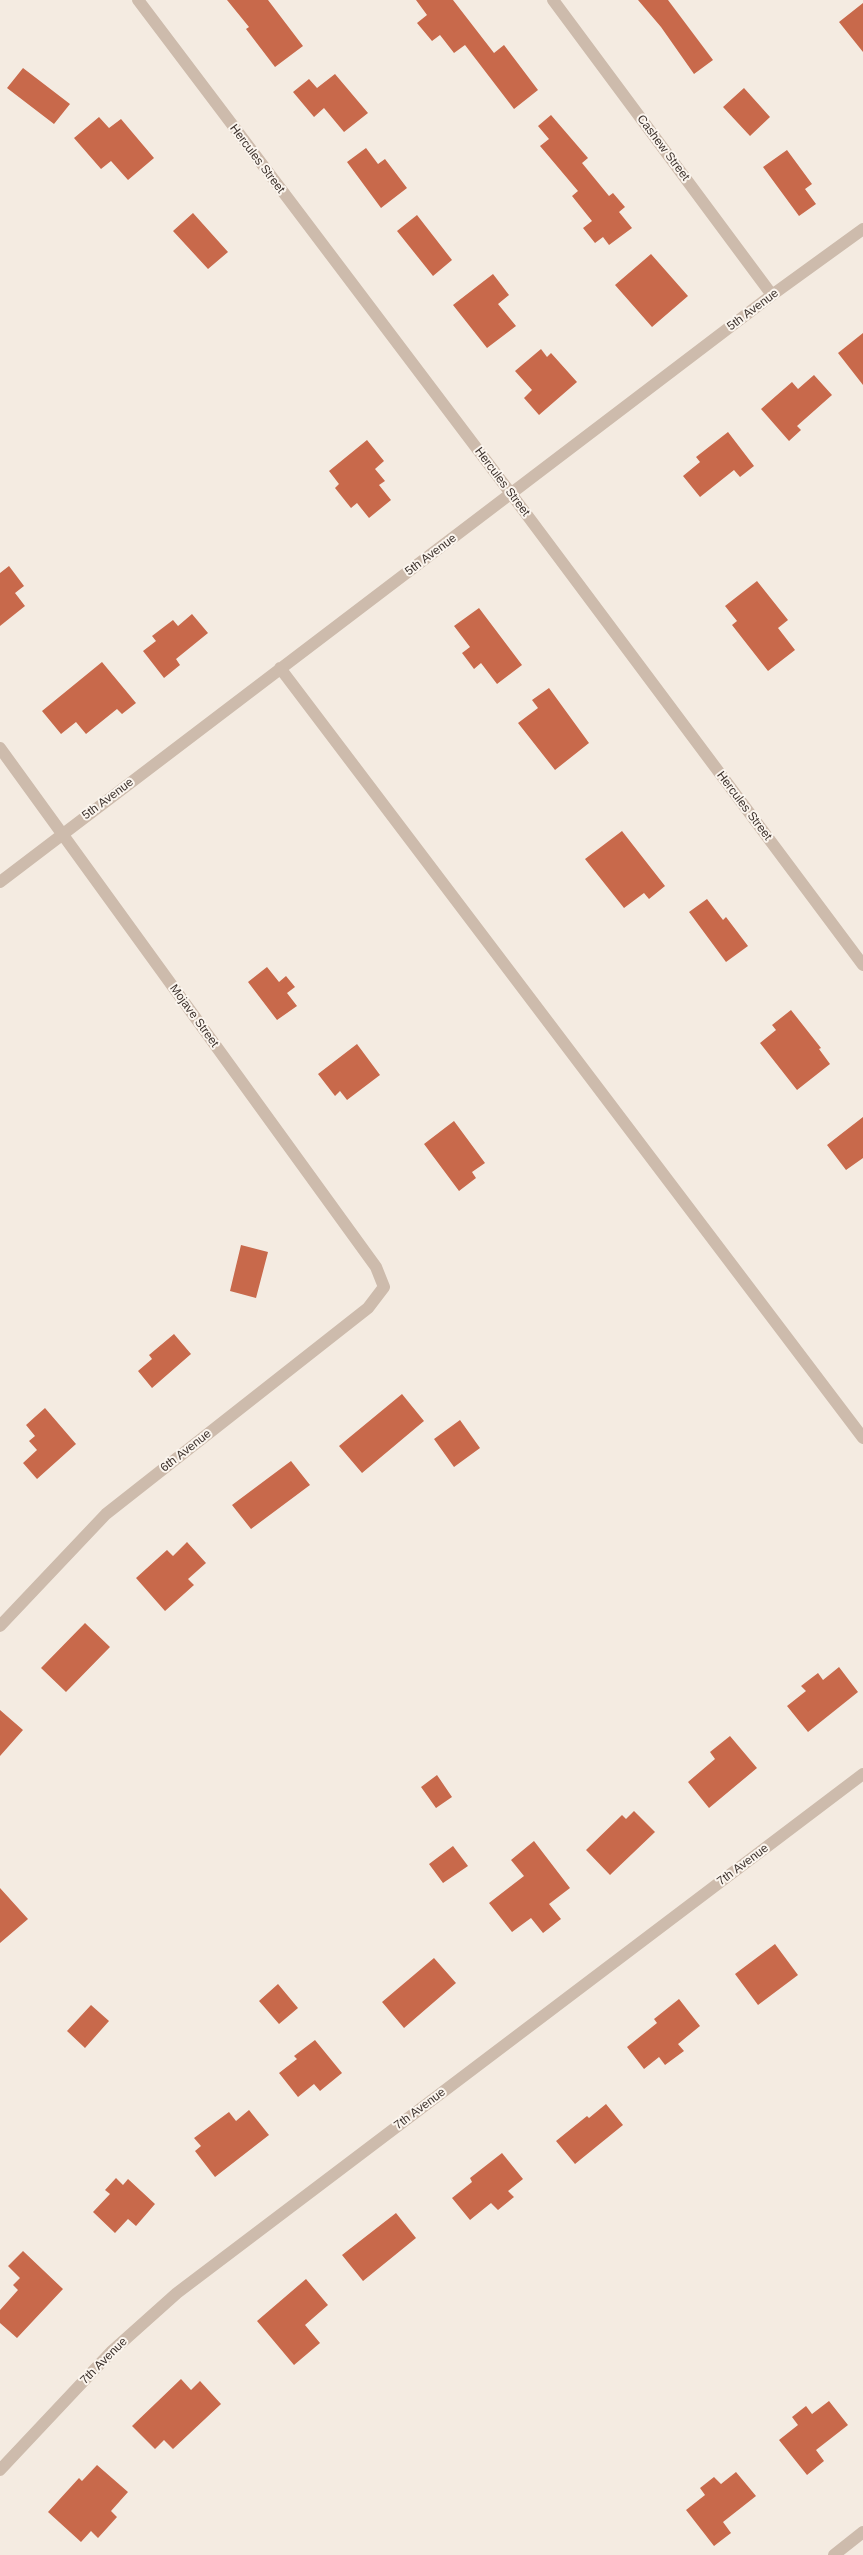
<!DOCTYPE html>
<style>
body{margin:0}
canvas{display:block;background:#f4ebe1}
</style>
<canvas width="863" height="2555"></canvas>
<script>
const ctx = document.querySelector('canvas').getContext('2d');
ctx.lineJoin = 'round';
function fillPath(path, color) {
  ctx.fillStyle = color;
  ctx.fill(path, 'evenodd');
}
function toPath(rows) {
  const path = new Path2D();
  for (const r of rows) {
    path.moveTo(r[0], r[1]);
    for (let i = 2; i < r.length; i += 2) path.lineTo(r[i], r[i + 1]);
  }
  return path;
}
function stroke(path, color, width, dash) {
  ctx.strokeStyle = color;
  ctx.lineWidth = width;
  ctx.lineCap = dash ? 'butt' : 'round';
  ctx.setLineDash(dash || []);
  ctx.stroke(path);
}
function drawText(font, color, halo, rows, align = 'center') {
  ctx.font = font + ' Arial,sans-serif';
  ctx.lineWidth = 4;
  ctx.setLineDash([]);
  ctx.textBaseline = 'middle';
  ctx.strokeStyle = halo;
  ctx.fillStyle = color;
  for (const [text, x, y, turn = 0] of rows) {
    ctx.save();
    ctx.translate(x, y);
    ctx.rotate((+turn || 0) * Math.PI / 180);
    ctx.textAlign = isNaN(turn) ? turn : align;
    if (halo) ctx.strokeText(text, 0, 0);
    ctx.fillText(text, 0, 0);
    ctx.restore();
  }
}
fillPath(toPath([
 [227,0,268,0,303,46,275,67,246,29,249,27],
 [416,0,453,0,494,53,504,45,538,90,514,109,465,45,454,53,440,35,432,41,417,23,427,15],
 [638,0,668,0,713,60,694,74,661,27],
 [863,3,863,52,839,22],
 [23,68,70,104,54,124,7,88],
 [335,74,368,113,344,132,324,108,314,117,293,92,309,79,317,88],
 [744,88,770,117,750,136,723,107],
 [551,115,588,158,582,163,609,196,613,193,625,207,619,212,632,228,609,245,603,237,595,243,583,228,592,221,572,196,578,191,540,146,549,139,538,126],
 [99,117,109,128,121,119,154,158,128,180,111,161,101,169,74,138],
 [366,148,378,164,385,159,407,188,381,208,347,162],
 [787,150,812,184,805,189,816,204,799,216,763,167],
 [193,213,228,252,208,269,173,231],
 [417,215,452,260,433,276,397,231],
 [651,254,688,296,652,327,615,285],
 [493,274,509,295,498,304,516,326,487,348,453,305],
 [863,333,863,385,838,353],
 [541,349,547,357,551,353,577,382,539,415,524,398,532,390,515,371],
 [814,375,832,395,797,426,801,430,789,441,761,409,792,382,798,389],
 [728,432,754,466,740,477,734,470,700,497,683,476,700,462,696,457],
 [367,440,384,461,375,469,385,481,379,485,391,500,369,518,357,503,351,508,335,488,339,484,329,471],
 [9,566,24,586,15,593,25,606,0,626,0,573],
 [757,581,788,620,778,628,795,650,768,671,732,625,737,621,725,606],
 [479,608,522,665,497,684,481,663,474,669,462,653,470,647,454,626],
 [192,614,208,633,176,659,180,665,164,678,143,651,156,641,152,636,173,620,178,626],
 [102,662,136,703,122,714,117,709,86,734,76,722,61,734,42,711],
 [549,688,589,743,555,770,518,723,538,708,532,700],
 [622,831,665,886,649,899,644,893,624,908,585,859],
 [707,899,723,920,726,917,748,946,726,962,689,912],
 [267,967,279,982,286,976,295,987,287,993,297,1006,277,1020,248,982],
 [791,1010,821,1048,819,1049,830,1064,797,1090,760,1043,776,1030,772,1025],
 [357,1044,380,1075,347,1100,340,1091,335,1096,318,1074],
 [863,1117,863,1158,846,1170,827,1145],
 [454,1121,485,1163,472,1172,476,1178,459,1191,424,1144],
 [241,1245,268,1252,256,1298,230,1291],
 [174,1334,191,1354,152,1388,138,1371,152,1359,149,1355],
 [402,1394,424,1421,362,1473,339,1446],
 [45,1408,76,1444,37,1479,23,1463,37,1450,29,1441,35,1436,26,1425],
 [460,1420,480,1448,454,1467,434,1439],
 [291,1461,310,1485,251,1529,232,1505],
 [187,1542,206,1563,188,1579,194,1585,165,1611,136,1578,167,1550,173,1556],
 [85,1623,110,1647,66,1692,41,1668],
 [839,1667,858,1692,808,1732,787,1706,806,1691,801,1686,818,1673,823,1680],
 [0,1710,23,1730,0,1756],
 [730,1736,757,1768,709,1808,688,1782,715,1759,710,1752],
 [437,1775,452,1797,436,1808,421,1787],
 [634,1811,655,1832,610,1875,586,1850,622,1815,626,1819],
 [534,1841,570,1888,549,1904,561,1919,543,1933,531,1918,512,1932,489,1903,524,1876,511,1860],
 [453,1846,468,1866,443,1883,429,1864],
 [0,1888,28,1919,0,1943],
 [775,1944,798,1975,758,2005,735,1974],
 [434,1958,456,1983,404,2028,382,2002],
 [278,1984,298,2008,279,2024,259,2001],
 [679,1999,700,2026,678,2044,684,2051,665,2065,659,2057,644,2069,627,2047,657,2023,654,2019],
 [91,2005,109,2021,85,2048,67,2031],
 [315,2040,342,2073,320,2091,314,2084,298,2097,279,2073,297,2059,294,2056],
 [606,2104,623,2125,575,2164,556,2141,587,2116,589,2118],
 [249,2110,269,2135,215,2177,195,2151,201,2146,194,2138,229,2112,236,2121],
 [502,2153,523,2179,508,2191,514,2197,498,2210,491,2203,470,2220,452,2198,472,2182,470,2178],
 [116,2178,123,2185,128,2179,155,2204,136,2226,128,2219,115,2233,93,2212,110,2194,105,2190],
 [396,2213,416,2238,363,2281,342,2255],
 [23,2251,63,2289,17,2338,0,2323,0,2310,18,2290,13,2285,20,2278,8,2266],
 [306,2279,328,2305,305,2325,320,2343,294,2365,257,2321],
 [181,2379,191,2390,200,2381,221,2404,173,2449,164,2440,155,2449,132,2426],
 [829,2401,848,2425,816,2450,824,2461,807,2475,779,2440,798,2425,792,2417,806,2406,812,2414],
 [97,2465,128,2492,111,2511,117,2517,98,2538,91,2531,81,2542,48,2512,79,2478,82,2481],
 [736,2472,756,2496,723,2522,731,2533,714,2546,686,2510,705,2495,700,2488,714,2477,721,2484]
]), '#c8694b');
stroke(toPath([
 [138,0,512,495,863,965],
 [553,0,772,295],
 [280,668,863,1438],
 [0,748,376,1267,384,1287,368,1308,106,1514,0,1626],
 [0,882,772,295,863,229],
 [0,2470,111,2352,177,2293,863,1774],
 [834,2555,863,2532]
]), '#cdbbac', 12);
drawText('12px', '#3b302b', '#fbf5ee', [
 ["Cashew Street",663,148,53],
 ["Hercules Street",257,159,53],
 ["5th Avenue",753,310,-37],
 ["Hercules Street",502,482,53],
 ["5th Avenue",431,555,-37],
 ["5th Avenue",108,799,-37],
 ["Hercules Street",744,806,53],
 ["Mojave Street",194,1016,54],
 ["6th Avenue",186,1451,-38],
 ["7th Avenue",743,1865,-37],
 ["7th Avenue",420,2109,-37],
 ["7th Avenue",104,2361,-45]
]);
</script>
